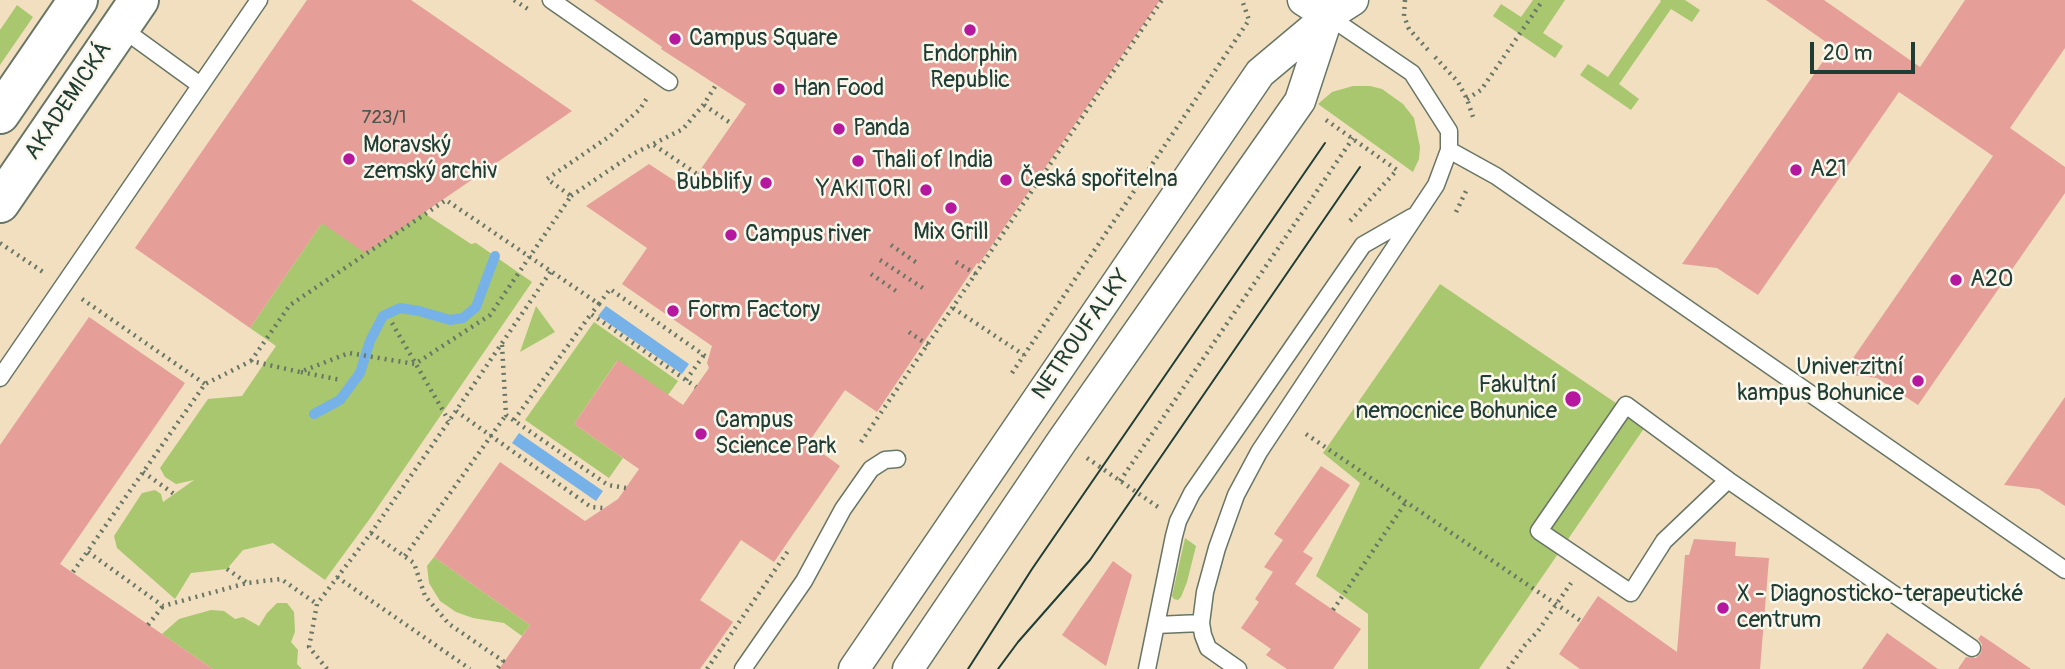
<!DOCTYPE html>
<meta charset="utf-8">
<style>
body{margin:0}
#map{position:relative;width:2065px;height:669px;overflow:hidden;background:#f1dfc0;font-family:Pangolin,sans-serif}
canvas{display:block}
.scale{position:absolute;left:1810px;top:42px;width:105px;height:32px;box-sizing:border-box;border:4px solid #1f3d34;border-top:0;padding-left:9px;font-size:21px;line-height:24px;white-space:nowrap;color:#1f3d34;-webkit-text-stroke:5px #fbf7ec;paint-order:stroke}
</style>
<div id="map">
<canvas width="2065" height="669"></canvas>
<div class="scale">20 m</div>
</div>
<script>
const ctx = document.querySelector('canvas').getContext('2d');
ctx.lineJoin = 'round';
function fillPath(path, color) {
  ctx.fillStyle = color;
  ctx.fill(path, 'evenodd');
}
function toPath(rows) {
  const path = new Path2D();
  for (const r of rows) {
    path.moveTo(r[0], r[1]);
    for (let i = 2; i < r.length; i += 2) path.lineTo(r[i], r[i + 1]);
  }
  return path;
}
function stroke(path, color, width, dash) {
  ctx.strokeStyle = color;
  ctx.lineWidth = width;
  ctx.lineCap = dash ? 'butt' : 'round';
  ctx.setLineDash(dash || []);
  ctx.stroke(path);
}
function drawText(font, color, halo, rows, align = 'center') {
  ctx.font = font + ' Pangolin,sans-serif';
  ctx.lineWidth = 5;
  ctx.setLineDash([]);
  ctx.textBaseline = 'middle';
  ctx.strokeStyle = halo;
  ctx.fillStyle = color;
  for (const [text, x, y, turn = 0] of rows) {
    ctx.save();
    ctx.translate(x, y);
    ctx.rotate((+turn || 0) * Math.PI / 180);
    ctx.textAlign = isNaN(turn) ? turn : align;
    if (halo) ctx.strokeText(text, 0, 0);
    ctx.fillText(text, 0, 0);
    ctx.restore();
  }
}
fillPath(toPath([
 [1533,0,1565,0,1543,33,1563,46,1555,58,1493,16,1501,4,1521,17],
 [1660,0,1685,0,1700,10,1692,22,1671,9,1619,84,1639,99,1631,110,1580,75,1588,64,1608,77,1661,1],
 [17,5,33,17,0,65,0,30],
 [1353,86,1370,86,1382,89,1403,104,1414,118,1420,147,1419,159,1413,172,1318,104,1332,92],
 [361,166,424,213,471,244,476,243,532,282,371,517,325,580,273,543,243,550,227,569,191,573,175,599,117,548,114,536,142,493,155,490,161,494,163,502,194,480,176,484,165,477,160,468,208,399,242,396,276,346,250,328],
 [1440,284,1647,424,1479,669,1368,669,1368,614,1316,576,1360,483,1323,453],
 [536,306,555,332,520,352],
 [594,322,678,381,668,395,617,361,574,424,623,458,609,478,525,420],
 [1185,538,1196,546,1187,582,1181,597,1178,600,1174,599,1172,596],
 [434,557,530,625,522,636,504,623,473,618,456,612,440,601,429,583,427,566],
 [277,603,287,603,294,612,295,632,291,642,298,650,297,664,302,669,213,669,162,634,179,619,211,610,224,611,235,619,243,617,259,626,267,613]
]), '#a8c76f');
fillPath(toPath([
 [606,306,689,364,682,374,598,316],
 [519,433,603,491,596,501,512,443]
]), '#76b2e8');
stroke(toPath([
 [314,414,340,400,360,373,370,341,383,316,400,308,419,311,450,320,463,318,476,307,495,256]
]), '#76b2e8', 10);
fillPath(toPath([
 [307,0,411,0,572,111,365,253,322,223,250,328,135,248],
 [594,0,1160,0,979,264,977,263,877,412,845,390,808,443,840,466,774,562,741,540,700,600,733,622,700,669,499,669,530,625,434,557,500,462,585,521,618,499,639,469,574,424,618,360,683,405,709,368,707,363,712,346,622,284,647,248,586,206,649,164,687,189,746,104,661,49,662,47],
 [1766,0,1824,0,1920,67,1965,0,2065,0,2065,48,2010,128,2065,167,2065,193,1918,405,1877,378,1842,374,1993,156,1899,92,1758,295,1717,268,1682,264,1833,47],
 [89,317,185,383,60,564,213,669,0,669,0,445],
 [2065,397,2065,506,2039,489,2004,485],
 [1321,466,1350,485,1303,552,1313,558,1295,584,1361,629,1333,669,1287,669,1266,655,1271,649,1241,628,1259,602,1255,599,1273,572,1264,567,1283,540,1274,534],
 [1694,539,1736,542,1735,556,1769,558,1760,669,1580,669,1559,654,1598,596,1677,652,1685,555,1689,555],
 [1113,561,1132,575,1106,666,1062,635],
 [1887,633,1938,669,1862,669],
 [1981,635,2031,669,1958,669,1966,657,1976,658,1981,653,1982,644,1978,639]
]), '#e59e98');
const lane = toPath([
 [551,0,669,82],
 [120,27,200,85],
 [1449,150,1496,176,2065,570],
 [0,378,259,0],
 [1728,480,1626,405,1539,531,1631,593,1664,541,1728,480,1972,648],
 [1156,625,1201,623],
 [743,669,804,581,843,509,871,469,885,460,897,459],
 [1147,669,1174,536,1178,521,1192,493,1363,245,1412,217],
 [1238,669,1208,648,1203,635,1201,623,1205,592,1217,548,1236,495,1259,452,1436,185,1449,150,1449,131,1412,73,1328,16]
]);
const street = toPath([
 [1303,0,1328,16],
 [854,669,1260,73,1328,16,1353,0],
 [908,669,1062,441,1300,101,1328,16]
]);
const secondary = toPath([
 [0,114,78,0],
 [0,203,139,0]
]);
stroke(lane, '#687665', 19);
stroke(street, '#687665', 33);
stroke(secondary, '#687665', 42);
stroke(toPath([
 [514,0,528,9],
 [1405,0,1404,16,1409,29,1429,51],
 [1435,57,1458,82,1467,99,1473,117],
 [1467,99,1481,90,1543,0],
 [704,105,732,124],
 [1326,120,1397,170,1350,221],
 [654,145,697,174],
 [571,196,633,154,683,129,704,104,716,85],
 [1456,212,1468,187],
 [0,243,43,272],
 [891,245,917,263],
 [880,260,926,290],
 [956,262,976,274],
 [871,274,896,291],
 [82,299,205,384],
 [599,304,610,289,708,358],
 [953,308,1024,355],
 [392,323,449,421],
 [909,332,928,345],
 [502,345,506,415,608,485,626,488],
 [251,361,290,305,446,200,599,304,591,314,696,387],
 [301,372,341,380],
 [1012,373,1249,20,1242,0],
 [686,380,704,355],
 [456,411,591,507,604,508],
 [514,420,591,314],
 [1306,434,1581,621],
 [861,442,1162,0],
 [1087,458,1158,507],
 [143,472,174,494],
 [1120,481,1353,138],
 [371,533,414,563,425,596,449,624,503,661,497,669],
 [88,552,163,606,247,583,281,579,317,604],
 [405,556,506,415],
 [227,569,247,583],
 [73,572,205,384,251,361,300,372,349,353,415,364,490,315,571,196,547,179,610,136,640,109,647,98],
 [337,577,470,669],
 [1333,610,1406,502],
 [148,625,163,606],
 [327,669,309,647,317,604,371,533,449,421,551,271],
 [707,669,790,548],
 [1508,669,1525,645,1538,631,1571,583]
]), '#687665', 4.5, [2, 5]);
stroke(lane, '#fff', 16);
stroke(street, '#fff', 30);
stroke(secondary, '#fff', 38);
stroke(toPath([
 [968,669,1032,569,1325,143],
 [998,669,1018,642,1090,560,1360,167]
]), '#1f3d34', 2);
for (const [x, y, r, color] of [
 [970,30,7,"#b5179e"],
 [675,39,7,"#b5179e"],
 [779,89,7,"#b5179e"],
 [839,129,7,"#b5179e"],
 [349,159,7,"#b5179e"],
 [858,161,7,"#b5179e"],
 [1796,170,7,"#b5179e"],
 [1006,180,7,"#b5179e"],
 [766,183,7,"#b5179e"],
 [926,190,7,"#b5179e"],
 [951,208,7,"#b5179e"],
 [731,235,7,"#b5179e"],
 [1956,280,7,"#b5179e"],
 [673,311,7,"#b5179e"],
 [1918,381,7,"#b5179e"],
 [1573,399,9,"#b5179e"],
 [701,434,7,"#b5179e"],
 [1723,608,7,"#b5179e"]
]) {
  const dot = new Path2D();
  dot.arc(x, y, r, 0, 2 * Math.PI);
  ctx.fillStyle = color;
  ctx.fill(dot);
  stroke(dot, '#fbf7ec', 2.5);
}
drawText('19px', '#50554d', null, [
 ["723/1",384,118]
]);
drawText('23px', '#1f3d34', '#fbf7ec', [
 ["Campus Square",689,39],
 ["Endorphin",970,55,"center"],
 ["Republic",970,81,"center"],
 ["Han Food",793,89],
 ["Panda",853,129],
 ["Moravský",363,146],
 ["zemský archiv",363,172],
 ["Thali of India",872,161],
 ["A21",1810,170],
 ["Česká spořitelna",1020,180],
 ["Bubblify",752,183,"right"],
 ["YAKITORI",912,190,"right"],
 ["Mix Grill",951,233,"center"],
 ["Campus river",745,235],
 ["A20",1970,280],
 ["Form Factory",687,311],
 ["Univerzitní",1904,368,"right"],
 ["kampus Bohunice",1904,394,"right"],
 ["Fakultní",1557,386,"right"],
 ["nemocnice Bohunice",1557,412,"right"],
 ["Campus",715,421],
 ["Science Park",715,447],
 ["X - Diagnosticko-terapeutické",1737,595],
 ["centrum",1737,621]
], 'left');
drawText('23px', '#1f3d34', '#fbf7ec', [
 ["AKADEMICKÁ",69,101,-56],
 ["NETROUFALKY",1082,335,-55]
]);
</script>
